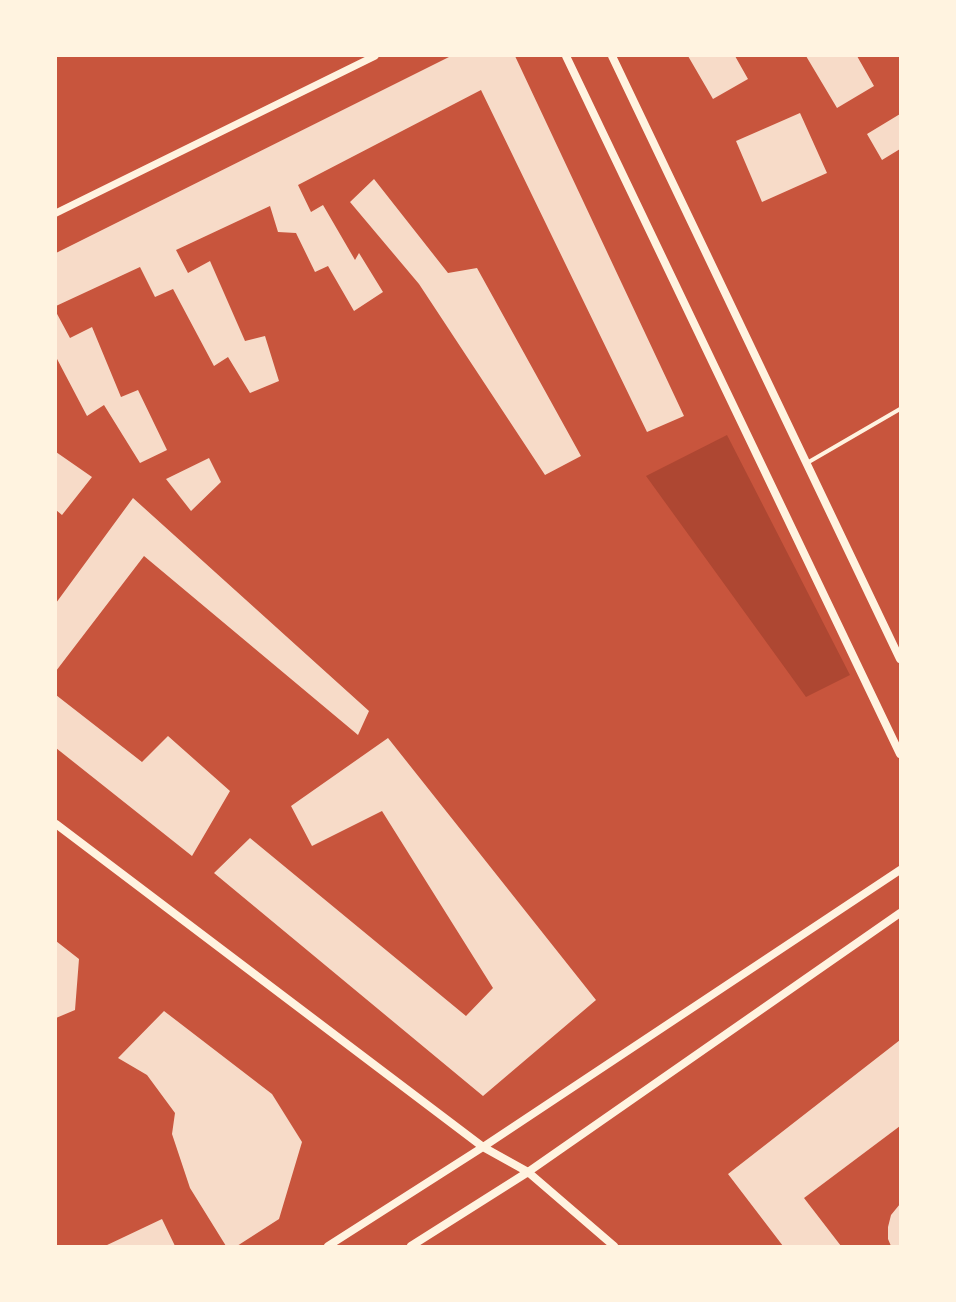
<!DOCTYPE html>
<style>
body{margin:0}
#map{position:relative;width:956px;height:1302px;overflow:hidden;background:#c8553d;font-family:Commissioner,sans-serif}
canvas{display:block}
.frame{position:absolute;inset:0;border:57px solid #fff3e0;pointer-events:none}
</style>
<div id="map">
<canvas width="956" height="1302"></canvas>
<div class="frame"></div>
</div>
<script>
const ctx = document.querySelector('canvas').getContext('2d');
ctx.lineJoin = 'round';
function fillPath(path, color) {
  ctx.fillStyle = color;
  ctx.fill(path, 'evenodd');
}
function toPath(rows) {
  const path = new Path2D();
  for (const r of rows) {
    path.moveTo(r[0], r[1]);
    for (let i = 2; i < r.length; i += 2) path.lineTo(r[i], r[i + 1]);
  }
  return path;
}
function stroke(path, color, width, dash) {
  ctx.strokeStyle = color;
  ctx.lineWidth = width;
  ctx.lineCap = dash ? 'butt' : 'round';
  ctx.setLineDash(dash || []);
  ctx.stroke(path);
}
fillPath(toPath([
 [727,435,850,675,806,697,646,476]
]), '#ae4732');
fillPath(toPath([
 [451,56,515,56,684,416,647,432,481,90,298,185,311,212,323,205,355,260,359,253,383,292,354,311,328,266,315,272,296,233,278,232,270,206,176,250,188,273,210,261,245,341,265,336,279,381,250,393,228,357,214,366,173,289,155,297,140,267,56,306,56,253],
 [688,56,735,56,748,79,713,99],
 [806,56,857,56,874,86,837,108],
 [800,113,827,173,762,202,736,141],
 [900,114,900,149,882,160,867,134],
 [374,179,448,273,477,268,581,456,545,475,419,284,350,202],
 [56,312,70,338,92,327,121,397,138,390,167,450,140,463,104,405,87,416,56,357],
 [56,452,92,477,62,515,56,510],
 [209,458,221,482,191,511,166,479],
 [133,498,369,711,358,735,144,556,56,671,56,603],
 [56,695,142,762,168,736,230,791,192,856,56,748],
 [388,738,596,1000,483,1096,214,873,250,838,466,1016,493,988,382,811,312,846,291,806],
 [56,941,79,959,75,1010,56,1018],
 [164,1011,272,1094,302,1142,279,1219,237,1246,226,1246,190,1188,172,1134,175,1113,147,1075,118,1058],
 [900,1040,900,1126,804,1198,841,1246,783,1246,728,1174],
 [900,1204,900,1246,891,1246,888,1239,888,1227,891,1215],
 [162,1219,175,1246,105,1246]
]), '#f7dbc8');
stroke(toPath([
 [807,463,900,409]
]), '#fff3e0', 4);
stroke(toPath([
 [56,213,375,56]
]), '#fff3e0', 7);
stroke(toPath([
 [566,56,900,754],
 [612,56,900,659],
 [56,824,483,1147,528,1172,614,1246],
 [328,1246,483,1147,900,870],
 [411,1246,528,1172,900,913]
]), '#fff3e0', 8);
</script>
